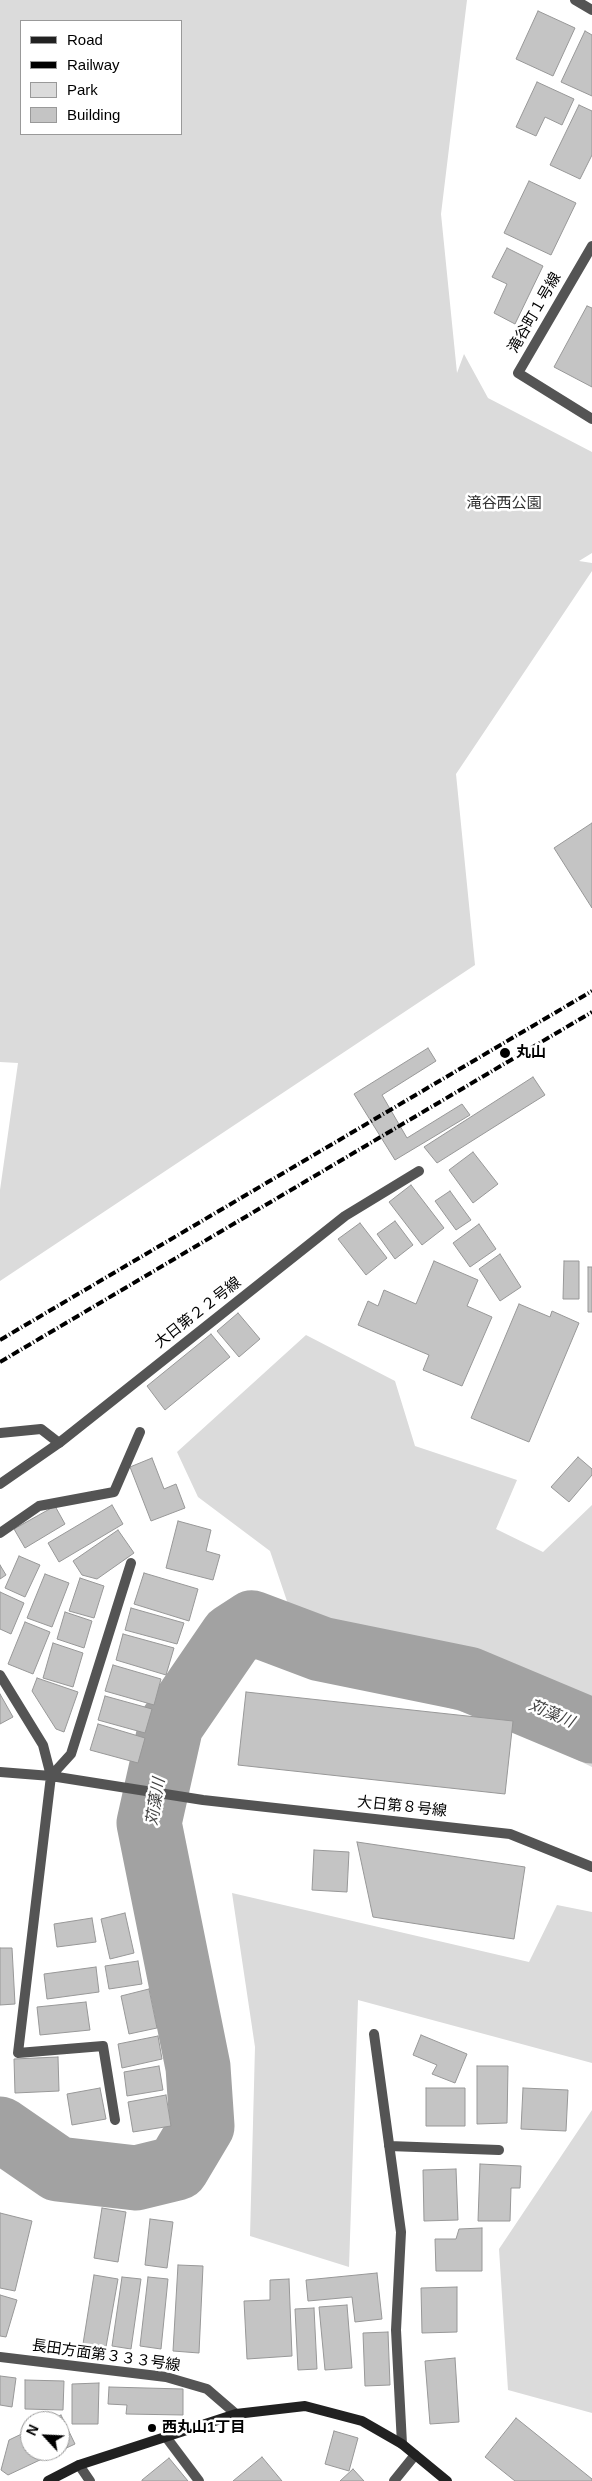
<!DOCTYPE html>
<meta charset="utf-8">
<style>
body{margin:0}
#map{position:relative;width:592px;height:2481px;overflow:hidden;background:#fff;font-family:Helvetica,sans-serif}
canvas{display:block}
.legend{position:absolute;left:20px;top:20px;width:162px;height:115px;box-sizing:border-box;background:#fff;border:1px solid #999;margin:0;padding:6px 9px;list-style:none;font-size:15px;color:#000}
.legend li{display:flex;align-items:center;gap:10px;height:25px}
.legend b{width:25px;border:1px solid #999}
.north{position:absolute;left:20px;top:2411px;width:50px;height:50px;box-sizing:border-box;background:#fff;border:1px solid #999;border-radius:50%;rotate:295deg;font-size:14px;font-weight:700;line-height:20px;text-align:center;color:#000}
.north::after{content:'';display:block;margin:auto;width:18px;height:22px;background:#000;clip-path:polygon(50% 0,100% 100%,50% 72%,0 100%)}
</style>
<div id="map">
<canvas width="592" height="2481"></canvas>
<ul class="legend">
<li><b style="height:6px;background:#212121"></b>Road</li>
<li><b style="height:6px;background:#000"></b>Railway</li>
<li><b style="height:14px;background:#dbdbdb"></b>Park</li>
<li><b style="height:14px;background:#c4c4c4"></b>Building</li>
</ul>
<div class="north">N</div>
</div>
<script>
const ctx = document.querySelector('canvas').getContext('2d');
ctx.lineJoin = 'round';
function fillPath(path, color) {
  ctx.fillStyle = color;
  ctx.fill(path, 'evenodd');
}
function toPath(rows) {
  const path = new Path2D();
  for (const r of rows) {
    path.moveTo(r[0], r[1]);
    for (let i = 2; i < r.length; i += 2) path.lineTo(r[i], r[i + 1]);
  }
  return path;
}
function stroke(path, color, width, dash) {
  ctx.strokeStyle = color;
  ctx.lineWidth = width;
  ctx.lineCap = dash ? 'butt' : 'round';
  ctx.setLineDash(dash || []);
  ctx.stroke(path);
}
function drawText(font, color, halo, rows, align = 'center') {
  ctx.font = font + ' Helvetica,"Noto Sans JP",sans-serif';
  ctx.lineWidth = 5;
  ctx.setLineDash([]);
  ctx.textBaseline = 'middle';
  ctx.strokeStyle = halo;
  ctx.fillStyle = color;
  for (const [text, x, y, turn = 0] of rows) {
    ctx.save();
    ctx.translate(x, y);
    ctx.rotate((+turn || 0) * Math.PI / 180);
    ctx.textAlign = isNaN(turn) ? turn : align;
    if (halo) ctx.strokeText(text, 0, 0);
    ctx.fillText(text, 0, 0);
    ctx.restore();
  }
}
fillPath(toPath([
 [0,0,467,0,441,214,457,373,464,354,488,398,592,452,592,553,579,561,592,563,592,571,456,774,475,965,0,1281,0,1190,18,1063,0,1062],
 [181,21,181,134,21,134,21,21],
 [306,1335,395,1381,415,1446,517,1480,496,1529,543,1552,592,1505,592,1767,503,1724,309,1666,270,1551,198,1497,177,1452],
 [232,1893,529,1962,557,1905,592,1912,592,2063,358,2000,349,2267,250,2236,255,2047],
 [592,2110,592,2413,508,2390,499,2249]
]), '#dbdbdb');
stroke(toPath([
 [0,2129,58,2169,136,2178,177,2168,202,2126,198,2067,149,1823,171,1725,232,1636,252,1623,321,1649,468,1679,592,1731]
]), '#a2a2a2', 65);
const building = toPath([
 [538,11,575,28,553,76,516,59,538,11],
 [585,31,592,35,592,96,561,82,585,31],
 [537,82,574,99,562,125,545,117,536,136,516,127,537,82],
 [579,105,592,111,592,155,580,179,550,165,579,105],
 [529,181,576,203,551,255,504,233,529,181],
 [507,248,543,266,515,324,494,313,507,284,492,277,507,248],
 [587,306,592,308,592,387,554,367,587,306],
 [592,823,592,908,554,848,592,823],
 [428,1048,436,1061,382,1095,407,1138,462,1104,470,1115,395,1160,354,1094,428,1048],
 [533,1077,545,1095,494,1127,437,1163,424,1147,533,1077],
 [473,1152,498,1184,473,1203,449,1170,473,1152],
 [411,1185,444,1228,422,1245,389,1202,411,1185],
 [450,1191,471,1220,456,1230,435,1201,450,1191],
 [395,1221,413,1245,395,1259,377,1234,395,1221],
 [360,1223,387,1258,366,1275,338,1239,360,1223],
 [479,1224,496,1249,470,1267,453,1243,479,1224],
 [500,1254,521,1287,500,1301,479,1269,500,1254],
 [434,1261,478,1280,467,1306,492,1317,462,1386,423,1370,429,1355,358,1325,368,1301,378,1306,384,1290,416,1304,434,1261],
 [564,1261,579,1261,579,1299,563,1299,564,1261],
 [588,1267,592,1267,592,1312,588,1312,588,1267],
 [519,1304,550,1317,552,1311,579,1323,529,1442,471,1418,519,1304],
 [238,1313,260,1339,239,1357,217,1331,238,1313],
 [211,1334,230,1357,165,1410,147,1386,211,1334],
 [578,1457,592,1469,592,1475,569,1502,551,1487,578,1457],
 [152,1458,164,1489,176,1484,185,1508,151,1521,130,1467,152,1458],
 [112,1505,123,1524,59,1562,48,1543,112,1505],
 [55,1506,65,1524,25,1548,14,1529,55,1506],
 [178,1521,211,1530,206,1551,220,1555,213,1580,166,1568,178,1521],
 [118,1530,134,1553,97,1579,82,1575,73,1561,118,1530],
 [19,1556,40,1565,25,1597,5,1588,19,1556],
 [0,1565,6,1575,0,1579,0,1565],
 [144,1573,198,1589,189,1621,134,1604,144,1573],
 [45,1574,69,1583,52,1627,27,1618,45,1574],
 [80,1578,104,1586,94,1618,69,1611,80,1578],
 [0,1592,24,1603,11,1634,0,1629,0,1592],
 [131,1608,184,1623,177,1644,125,1630,131,1608],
 [65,1612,92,1621,84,1648,57,1639,65,1612],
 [25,1622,50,1632,33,1674,8,1664,25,1622],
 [123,1634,174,1648,166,1675,116,1660,123,1634],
 [53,1643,83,1653,73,1687,43,1678,53,1643],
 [113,1665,161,1679,154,1705,105,1691,113,1665],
 [37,1678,78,1692,64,1732,56,1729,32,1691,37,1678],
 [246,1692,513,1721,505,1794,238,1765,246,1692],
 [0,1694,13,1717,0,1724,0,1694],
 [105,1696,152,1709,145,1733,98,1720,105,1696],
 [98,1724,145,1738,138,1763,90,1750,98,1724],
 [357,1842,525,1867,514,1939,373,1917,357,1842],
 [314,1850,349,1852,347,1892,312,1890,314,1850],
 [125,1913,134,1953,110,1959,101,1919,125,1913],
 [92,1918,96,1942,57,1947,54,1924,92,1918],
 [0,1948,12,1948,15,2004,0,2005,0,1948],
 [138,1961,142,1984,109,1989,105,1966,138,1961],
 [96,1967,99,1992,47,1999,44,1974,96,1967],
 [149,1989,157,2028,129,2034,121,1996,149,1989],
 [86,2002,90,2030,40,2035,37,2007,86,2002],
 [421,2035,467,2054,455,2083,432,2074,437,2065,413,2055,421,2035],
 [158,2036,162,2059,122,2068,118,2044,158,2036],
 [58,2057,59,2091,15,2093,14,2059,58,2057],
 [159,2066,163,2090,127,2096,124,2072,159,2066],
 [477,2066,508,2066,507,2123,477,2124,477,2066],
 [100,2088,106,2119,72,2125,67,2094,100,2088],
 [426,2088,465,2088,465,2126,426,2126,426,2088],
 [523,2088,568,2090,566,2131,521,2129,523,2088],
 [166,2095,171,2126,133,2132,128,2102,166,2095],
 [480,2164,521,2166,520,2188,511,2188,510,2221,478,2221,480,2164],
 [456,2169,458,2220,424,2221,423,2170,456,2169],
 [102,2208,126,2212,118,2262,94,2258,102,2208],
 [0,2213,32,2221,15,2291,0,2288,0,2213],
 [150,2219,173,2222,167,2268,145,2265,150,2219],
 [482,2228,482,2271,436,2271,435,2239,456,2239,459,2229,482,2228],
 [178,2265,203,2266,199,2353,173,2351,178,2265],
 [377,2273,382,2319,355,2322,352,2297,308,2301,306,2280,377,2273],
 [94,2275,118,2279,106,2347,83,2344,94,2275],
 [122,2277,141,2279,131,2349,112,2346,122,2277],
 [148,2277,168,2279,161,2349,140,2346,148,2277],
 [289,2279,292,2356,247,2359,244,2301,270,2300,270,2280,289,2279],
 [457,2287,457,2332,422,2333,421,2288,457,2287],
 [0,2295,17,2300,6,2337,0,2336,0,2295],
 [347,2305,352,2368,325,2370,319,2307,347,2305],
 [314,2308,317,2369,298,2370,295,2309,314,2308],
 [388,2332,390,2385,365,2386,363,2333,388,2332],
 [455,2358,459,2422,430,2424,425,2361,455,2358],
 [0,2376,16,2378,12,2407,0,2405,0,2376],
 [25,2380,64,2381,63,2410,25,2409,25,2380],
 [99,2383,98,2424,72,2424,72,2384,99,2383],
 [109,2387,183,2389,183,2415,126,2414,127,2405,108,2404,109,2387],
 [61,2415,75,2444,60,2451,60,2421,49,2421,61,2415],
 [516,2418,592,2479,592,2481,515,2481,485,2457,516,2418],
 [30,2430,30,2451,59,2451,8,2475,1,2470,9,2440,30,2430],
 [334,2431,358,2438,349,2471,325,2464,334,2431],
 [262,2457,282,2481,233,2481,262,2457],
 [169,2458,188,2481,142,2481,142,2480,169,2458],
 [353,2469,364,2481,340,2481,353,2469]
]);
fillPath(building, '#c4c4c4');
stroke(building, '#989898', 1);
stroke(toPath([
 [0,1433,41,1429,59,1443],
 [166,2437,199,2481],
 [79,2465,90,2481],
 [394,2481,415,2455]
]), '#545454', 10);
stroke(toPath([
 [575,0,592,10],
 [592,246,518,373,592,419],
 [0,1484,59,1443,345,1216,419,1171],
 [0,1533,39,1506,114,1492,140,1432],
 [0,1675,43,1745,51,1776,18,2053,103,2046,115,2120],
 [0,1772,51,1776,203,1800,510,1834,592,1867],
 [51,1776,71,1754,131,1563],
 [374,2034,401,2232,396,2330,402,2444],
 [389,2146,499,2150],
 [0,2357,166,2377,207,2389,236,2414]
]), '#545454', 10);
stroke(toPath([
 [48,2481,79,2465,236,2414,305,2406,362,2421,402,2444,447,2481]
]), '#212121', 10);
stroke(toPath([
 [0,1340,592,991],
 [0,1362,592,1012]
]), '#000', 4, [8, 2.5, 1, 2.5]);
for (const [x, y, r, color] of [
 [505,1053,6,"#000"],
 [152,2428,5,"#000"]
]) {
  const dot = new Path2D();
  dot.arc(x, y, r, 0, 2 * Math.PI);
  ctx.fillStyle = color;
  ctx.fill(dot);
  stroke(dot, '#fff', 2);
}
drawText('15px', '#000', '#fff', [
 ["滝谷町１号線",535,313,-60],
 ["大日第２２号線",198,1313,-38],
 ["大日第８号線",402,1807,6],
 ["長田方面第３３３号線",106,2356,8]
]);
drawText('15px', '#323232', '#fff', [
 ["滝谷西公園",504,504]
]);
drawText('bold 15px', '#000', '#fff', [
 ["丸山",516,1053],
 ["西丸山1丁目",162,2428]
], 'left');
drawText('italic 16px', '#434343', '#fff', [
 ["苅藻川",551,1714,23],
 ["苅藻川",156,1802,-81]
]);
</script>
